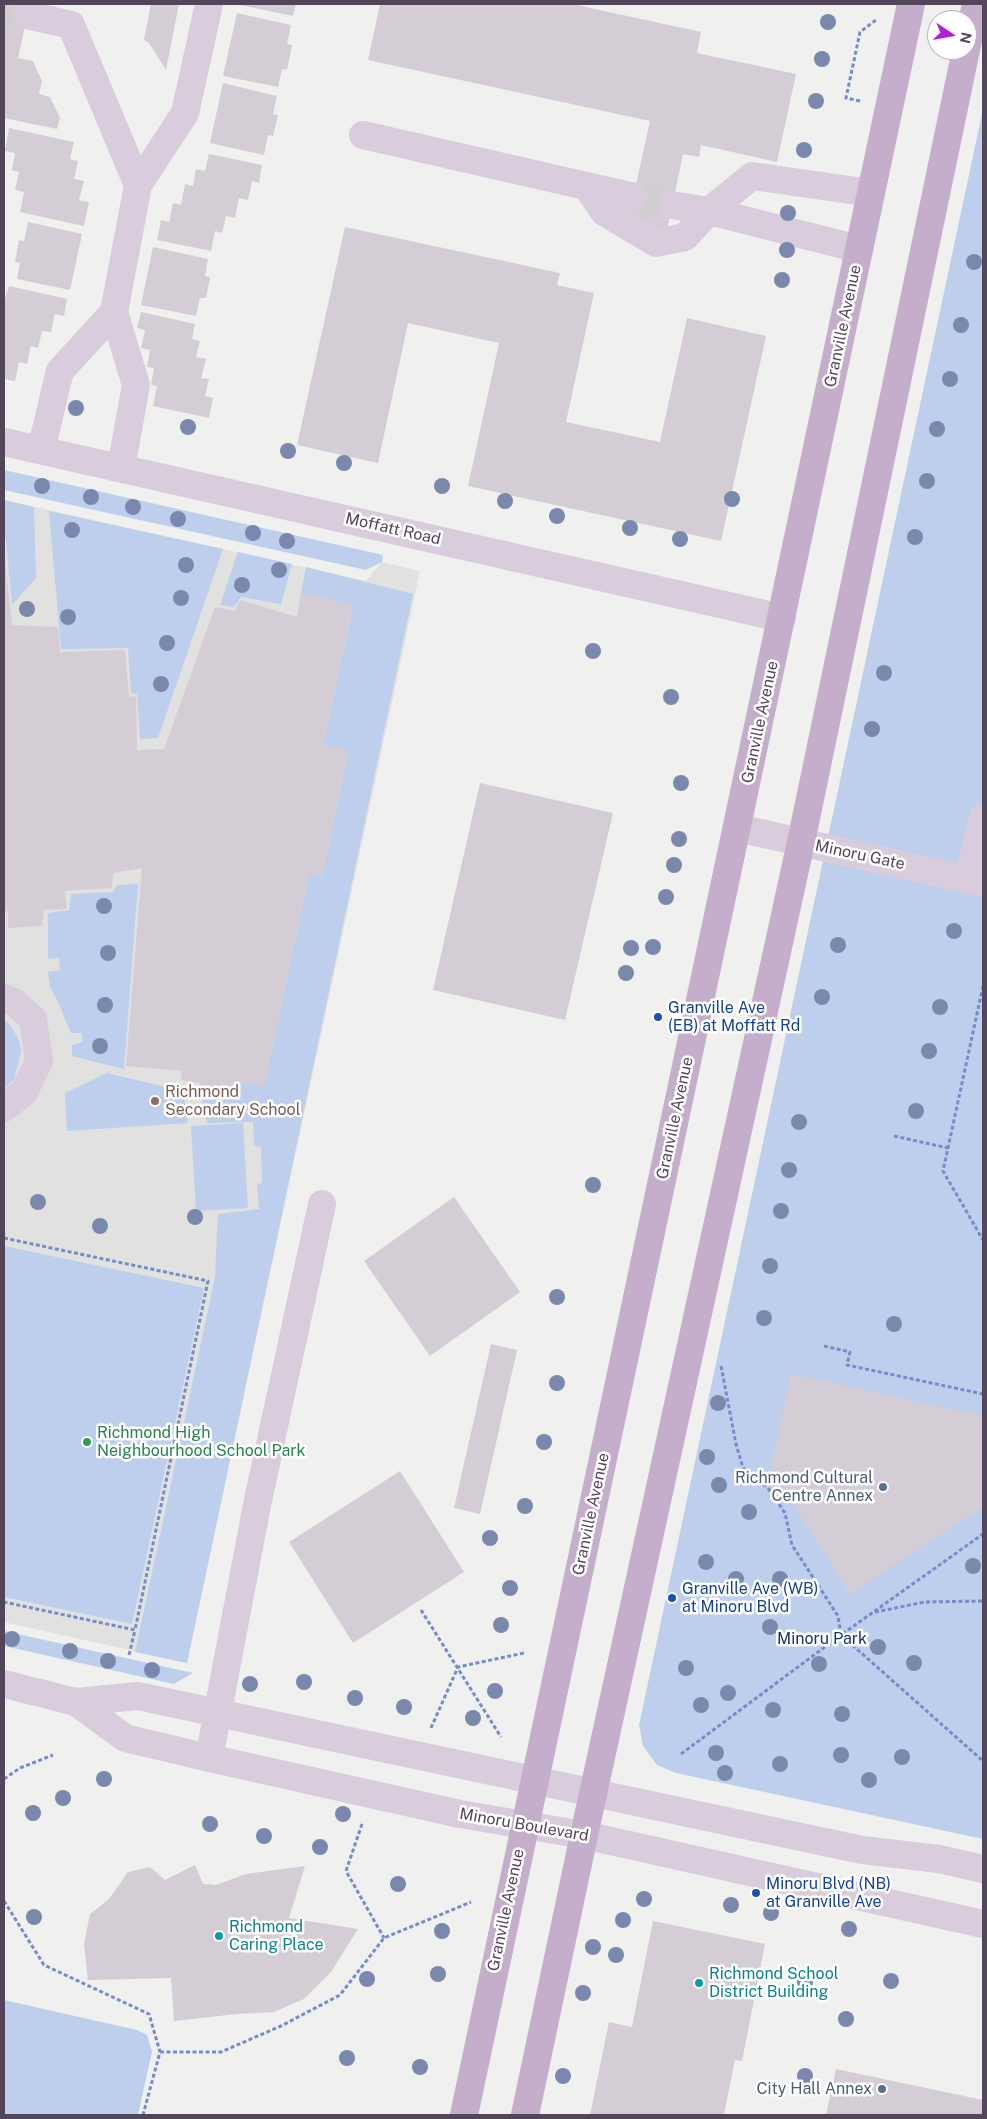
<!DOCTYPE html>
<style>
body{margin:0}
#map{position:relative;width:987px;height:2119px;overflow:hidden;background:#f0f0ee;font-family:"Public Sans",sans-serif}
canvas{display:block}
.frame{position:absolute;inset:0;border:5px solid #54465a;pointer-events:none}
.north{position:absolute;left:927px;top:10px;width:50px;height:50px;box-sizing:border-box;background:#fff;border:1px solid #bbb5bd;border-radius:50%;rotate:102deg;font-size:14px;font-weight:700;line-height:20px;text-align:center;color:#54465a}
.north::after{content:'';display:block;margin:auto;width:18px;height:22px;background:#b31ed9;clip-path:polygon(50% 0,100% 100%,50% 72%,0 100%)}
</style>
<div id="map">
<canvas width="987" height="2119"></canvas>
<div class="frame"></div>
<div class="north">N</div>
</div>
<script>
const ctx = document.querySelector('canvas').getContext('2d');
ctx.lineJoin = 'round';
function fillPath(path, color) {
  ctx.fillStyle = color;
  ctx.fill(path, 'evenodd');
}
function toPath(rows) {
  const path = new Path2D();
  for (const r of rows) {
    path.moveTo(r[0], r[1]);
    for (let i = 2; i < r.length; i += 2) path.lineTo(r[i], r[i + 1]);
  }
  return path;
}
function stroke(path, color, width, dash) {
  ctx.strokeStyle = color;
  ctx.lineWidth = width;
  ctx.lineCap = dash ? 'butt' : 'round';
  ctx.setLineDash(dash || []);
  ctx.stroke(path);
}
function drawText(font, color, halo, rows, align = 'center') {
  ctx.font = font + ' "Public Sans",sans-serif';
  ctx.lineWidth = 5;
  ctx.setLineDash([]);
  ctx.textBaseline = 'middle';
  ctx.strokeStyle = halo;
  ctx.fillStyle = color;
  for (const [text, x, y, turn = 0] of rows) {
    ctx.save();
    ctx.translate(x, y);
    ctx.rotate((+turn || 0) * Math.PI / 180);
    ctx.textAlign = isNaN(turn) ? turn : align;
    if (halo) ctx.strokeText(text, 0, 0);
    ctx.fillText(text, 0, 0);
    ctx.restore();
  }
}
fillPath(toPath([
 [4,500,366,581,382,562,420,571,187,1663,4,1622]
]), '#e1e1df');
fillPath(toPath([
 [983,109,983,1839,676,1773,657,1765,643,1746,639,1725],
 [4,470,383,555,382,562,366,570,4,490],
 [4,500,34,507,36,578,12,605,6,540,4,540],
 [49,511,223,549,158,738,140,739,137,694,131,693,128,648,61,649],
 [238,552,292,564,281,604,241,597,234,607,220,605],
 [306,567,413,594,187,1663,135,1652,215,1277,218,1214,259,1209,257,1184,262,1183,261,1147,254,1146,253,1122,207,1123,201,1095,213,1097,214,1093,239,1097,242,1082,264,1086,309,874,322,876,348,751,323,745,353,605,301,593],
 [138,884,124,1069,72,1056,72,1045,82,1042,82,1033,71,1033,58,1002,50,987,48,972,60,970,59,958,48,959,48,913,69,910,71,894,113,892,117,885],
 [4,1019,11,1026,19,1040,21,1052,14,1080,4,1089],
 [107,1073,183,1091,188,1123,67,1131,65,1093],
 [243,1123,248,1208,196,1211,191,1126],
 [4,1246,204,1288,132,1624,4,1597],
 [4,1631,193,1673,174,1684,4,1646],
 [4,2000,137,2030,147,2035,152,2052,138,2115,4,2115]
]), '#bdcfed');
fillPath(toPath([
 [4,4,30,4,18,58,33,61,42,81,39,94,50,97,60,118,57,129,4,118],
 [151,4,179,4,166,70,149,43,144,40],
 [236,4,296,4,293,16],
 [380,4,572,4,701,32,697,53,796,74,777,162,701,145,699,157,683,154,667,230,628,221,650,121,368,60],
 [237,13,291,25,287,44,292,45,287,70,282,69,278,87,223,76],
 [223,83,277,96,273,114,278,115,273,136,268,135,264,155,210,143],
 [9,128,74,142,70,159,78,161,74,179,84,181,79,200,89,202,84,226,20,212,24,192,15,190,19,172,12,170,15,153,5,151],
 [209,154,262,165,259,183,252,181,248,200,239,198,235,218,226,216,222,233,215,231,211,251,157,240,161,220,169,222,173,203,181,205,185,184,193,186,196,169,205,171],
 [28,222,82,234,70,290,17,279,20,263,15,262,19,240,24,241],
 [345,227,560,273,557,285,594,293,566,422,660,442,687,318,766,336,721,541,468,486,499,343,408,323,378,463,297,445],
 [153,247,208,259,205,276,210,277,206,298,200,298,196,316,141,305],
 [9,286,67,299,64,316,55,314,51,332,42,331,38,348,31,346,27,364,19,362,15,381,4,379,4,302],
 [141,312,195,324,192,339,200,341,196,357,206,359,201,378,209,379,205,396,213,398,209,418,153,406,157,386,151,385,154,368,147,367,150,350,141,348,145,330,137,328],
 [4,553,12,625,58,627,60,652,125,650,129,697,136,696,137,750,164,749,215,607,235,611,240,600,297,617,301,593,353,604,323,745,348,750,322,876,309,874,264,1087,242,1082,239,1097,199,1090,200,1083,181,1080,182,1071,126,1066,142,868,113,873,112,888,65,891,67,909,44,910,42,926,8,928,8,911,4,912],
 [480,783,613,813,565,1020,433,990],
 [454,1197,520,1292,430,1356,364,1261],
 [491,1344,517,1350,480,1514,454,1508],
 [791,1374,983,1416,983,1507,850,1594,771,1468],
 [400,1471,464,1572,353,1643,289,1542],
 [195,1865,203,1884,216,1885,246,1874,305,1866,289,1918,358,1929,331,1972,304,1999,274,2012,237,2014,174,2021,171,1978,88,1980,84,1944,90,1914,109,1899,128,1872,150,1867,165,1880],
 [653,1921,765,1944,742,2061,735,2060,724,2115,590,2115,609,2022,632,2027],
 [836,2069,983,2100,983,2115,826,2115]
]), '#d4cdd5');
stroke(toPath([
 [4,9,27,15],
 [634,197,672,205]
]), '#d1ced0', 28, [28, 14]);
stroke(toPath([
 [860,101,846,98,860,32,876,20],
 [983,986,943,1171,983,1240],
 [894,1136,948,1148],
 [4,1238,208,1281,135,1630,4,1602],
 [824,1346,850,1352,847,1365,983,1394],
 [721,1366,736,1444,743,1468,768,1488,785,1513,792,1545,838,1616,841,1635,983,1761],
 [421,1610,501,1737],
 [875,1612,925,1602,983,1601],
 [129,1655,135,1630],
 [431,1728,458,1667,524,1653],
 [681,1754,841,1635,983,1534],
 [4,1779,20,1768,53,1755],
 [362,1824,346,1871,384,1938],
 [4,1901,44,1965,149,2014,160,2052,143,2115],
 [160,2052,221,2052,281,2026,340,1995,384,1938,471,1902]
]), '#768cca', 3, [4, 2.5]);
stroke(toPath([
 [27,15,71,25,138,185],
 [363,135,634,197],
 [587,187,604,212,656,243,685,237,709,211],
 [672,205,709,211],
 [859,249,709,211,752,176,871,193],
 [4,442,782,618],
 [41,450,60,371,114,312],
 [121,468,136,385,114,312,138,185,185,113,209,4],
 [738,828,983,883],
 [968,880,983,817],
 [4,998,14,1002,33,1019,39,1061,24,1092,4,1108],
 [4,1684,76,1702,138,1696,862,1850,939,1859,983,1869],
 [76,1702,125,1738,209,1758,460,1814,584,1835,983,1924],
 [209,1758,257,1505,322,1204]
]), '#d8ccdd', 28);
stroke(toPath([
 [967,45,976,4],
 [464,2115,911,4],
 [525,2115,584,1835,801,842,966,50]
]), '#c4aecc', 28);
ctx.fillStyle = '#7a88ae';
for (const [x, y] of [
 [828,22],
 [822,59],
 [816,101],
 [804,150],
 [788,213],
 [787,250],
 [974,262],
 [782,280],
 [961,325],
 [950,379],
 [76,408],
 [188,427],
 [937,429],
 [288,451],
 [344,463],
 [927,481],
 [42,486],
 [442,486],
 [91,497],
 [732,499],
 [505,501],
 [133,507],
 [557,516],
 [178,519],
 [630,528],
 [72,530],
 [253,533],
 [915,537],
 [680,539],
 [287,541],
 [186,565],
 [279,570],
 [242,585],
 [181,598],
 [27,609],
 [68,617],
 [167,643],
 [593,651],
 [884,673],
 [161,684],
 [671,697],
 [872,729],
 [681,783],
 [679,839],
 [674,865],
 [666,897],
 [104,906],
 [954,931],
 [838,945],
 [653,947],
 [631,948],
 [108,953],
 [626,973],
 [822,997],
 [105,1005],
 [940,1007],
 [100,1046],
 [929,1051],
 [916,1111],
 [799,1122],
 [789,1170],
 [593,1185],
 [38,1202],
 [781,1211],
 [195,1217],
 [100,1226],
 [770,1266],
 [557,1297],
 [764,1318],
 [894,1324],
 [557,1383],
 [718,1403],
 [544,1442],
 [707,1457],
 [719,1485],
 [525,1506],
 [749,1512],
 [490,1538],
 [706,1562],
 [973,1566],
 [736,1579],
 [780,1579],
 [510,1588],
 [501,1625],
 [770,1627],
 [12,1639],
 [878,1647],
 [70,1651],
 [108,1661],
 [914,1663],
 [819,1664],
 [686,1668],
 [152,1670],
 [304,1682],
 [250,1684],
 [495,1691],
 [728,1693],
 [355,1698],
 [701,1705],
 [404,1707],
 [773,1710],
 [842,1714],
 [473,1718],
 [716,1753],
 [841,1755],
 [902,1757],
 [780,1764],
 [725,1773],
 [104,1779],
 [869,1780],
 [63,1798],
 [33,1813],
 [343,1814],
 [210,1824],
 [264,1836],
 [320,1847],
 [398,1884],
 [644,1899],
 [731,1905],
 [771,1913],
 [34,1917],
 [623,1920],
 [849,1929],
 [442,1931],
 [593,1947],
 [616,1955],
 [438,1974],
 [367,1979],
 [891,1981],
 [805,1982],
 [583,1993],
 [846,2019],
 [347,2058],
 [420,2067],
 [563,2076],
 [805,2076]
]) {
  ctx.beginPath();
  ctx.arc(x, y, 8, 0, 2 * Math.PI);
  ctx.fill();
}
for (const [x, y, r, color] of [
 [658,1017,5,"#1a4fb4"],
 [155,1101,5,"#8d6e63"],
 [87,1442,5,"#2e9e5b"],
 [883,1487,5,"#5c6f8a"],
 [672,1598,5,"#1a4fb4"],
 [756,1893,5,"#1a4fb4"],
 [219,1936,5,"#0f9aa8"],
 [699,1983,5,"#0f9aa8"],
 [882,2089,5,"#5c6f8a"]
]) {
  const dot = new Path2D();
  dot.arc(x, y, r, 0, 2 * Math.PI);
  ctx.fillStyle = color;
  ctx.fill(dot);
  stroke(dot, '#fff', 2);
}
drawText('16px', '#54465a', '#fff', [
 ["Granville Avenue",843,326,-78],
 ["Moffatt Road",393,529,13],
 ["Granville Avenue",760,722,-78],
 ["Minoru Gate",860,855,12],
 ["Granville Avenue",675,1118,-78],
 ["Granville Avenue",591,1514,-78],
 ["Minoru Boulevard",524,1825,10],
 ["Granville Avenue",506,1910,-78]
]);
drawText('16px', '#164399', '#fff', [
 ["Granville Ave",668,1008],
 ["(EB) at Moffatt Rd",668,1026],
 ["Granville Ave (WB)",682,1589],
 ["at Minoru Blvd",682,1607],
 ["Minoru Blvd (NB)",766,1884],
 ["at Granville Ave",766,1902]
], 'left');
drawText('16px', '#785e54', '#fff', [
 ["Richmond",165,1092],
 ["Secondary School",165,1110]
], 'left');
drawText('16px', '#27864d', '#fff', [
 ["Richmond High",97,1433],
 ["Neighbourhood School Park",97,1451]
], 'left');
drawText('16px', '#4e5e75', '#fff', [
 ["Richmond Cultural",873,1478],
 ["Centre Annex",873,1496],
 ["City Hall Annex",872,2089]
], 'right');
drawText('16px', '#193379', '#fff', [
 ["Minoru Park",822,1639]
]);
drawText('16px', '#0d838f', '#fff', [
 ["Richmond",229,1927],
 ["Caring Place",229,1945],
 ["Richmond School",709,1974],
 ["District Building",709,1992]
], 'left');
</script>
